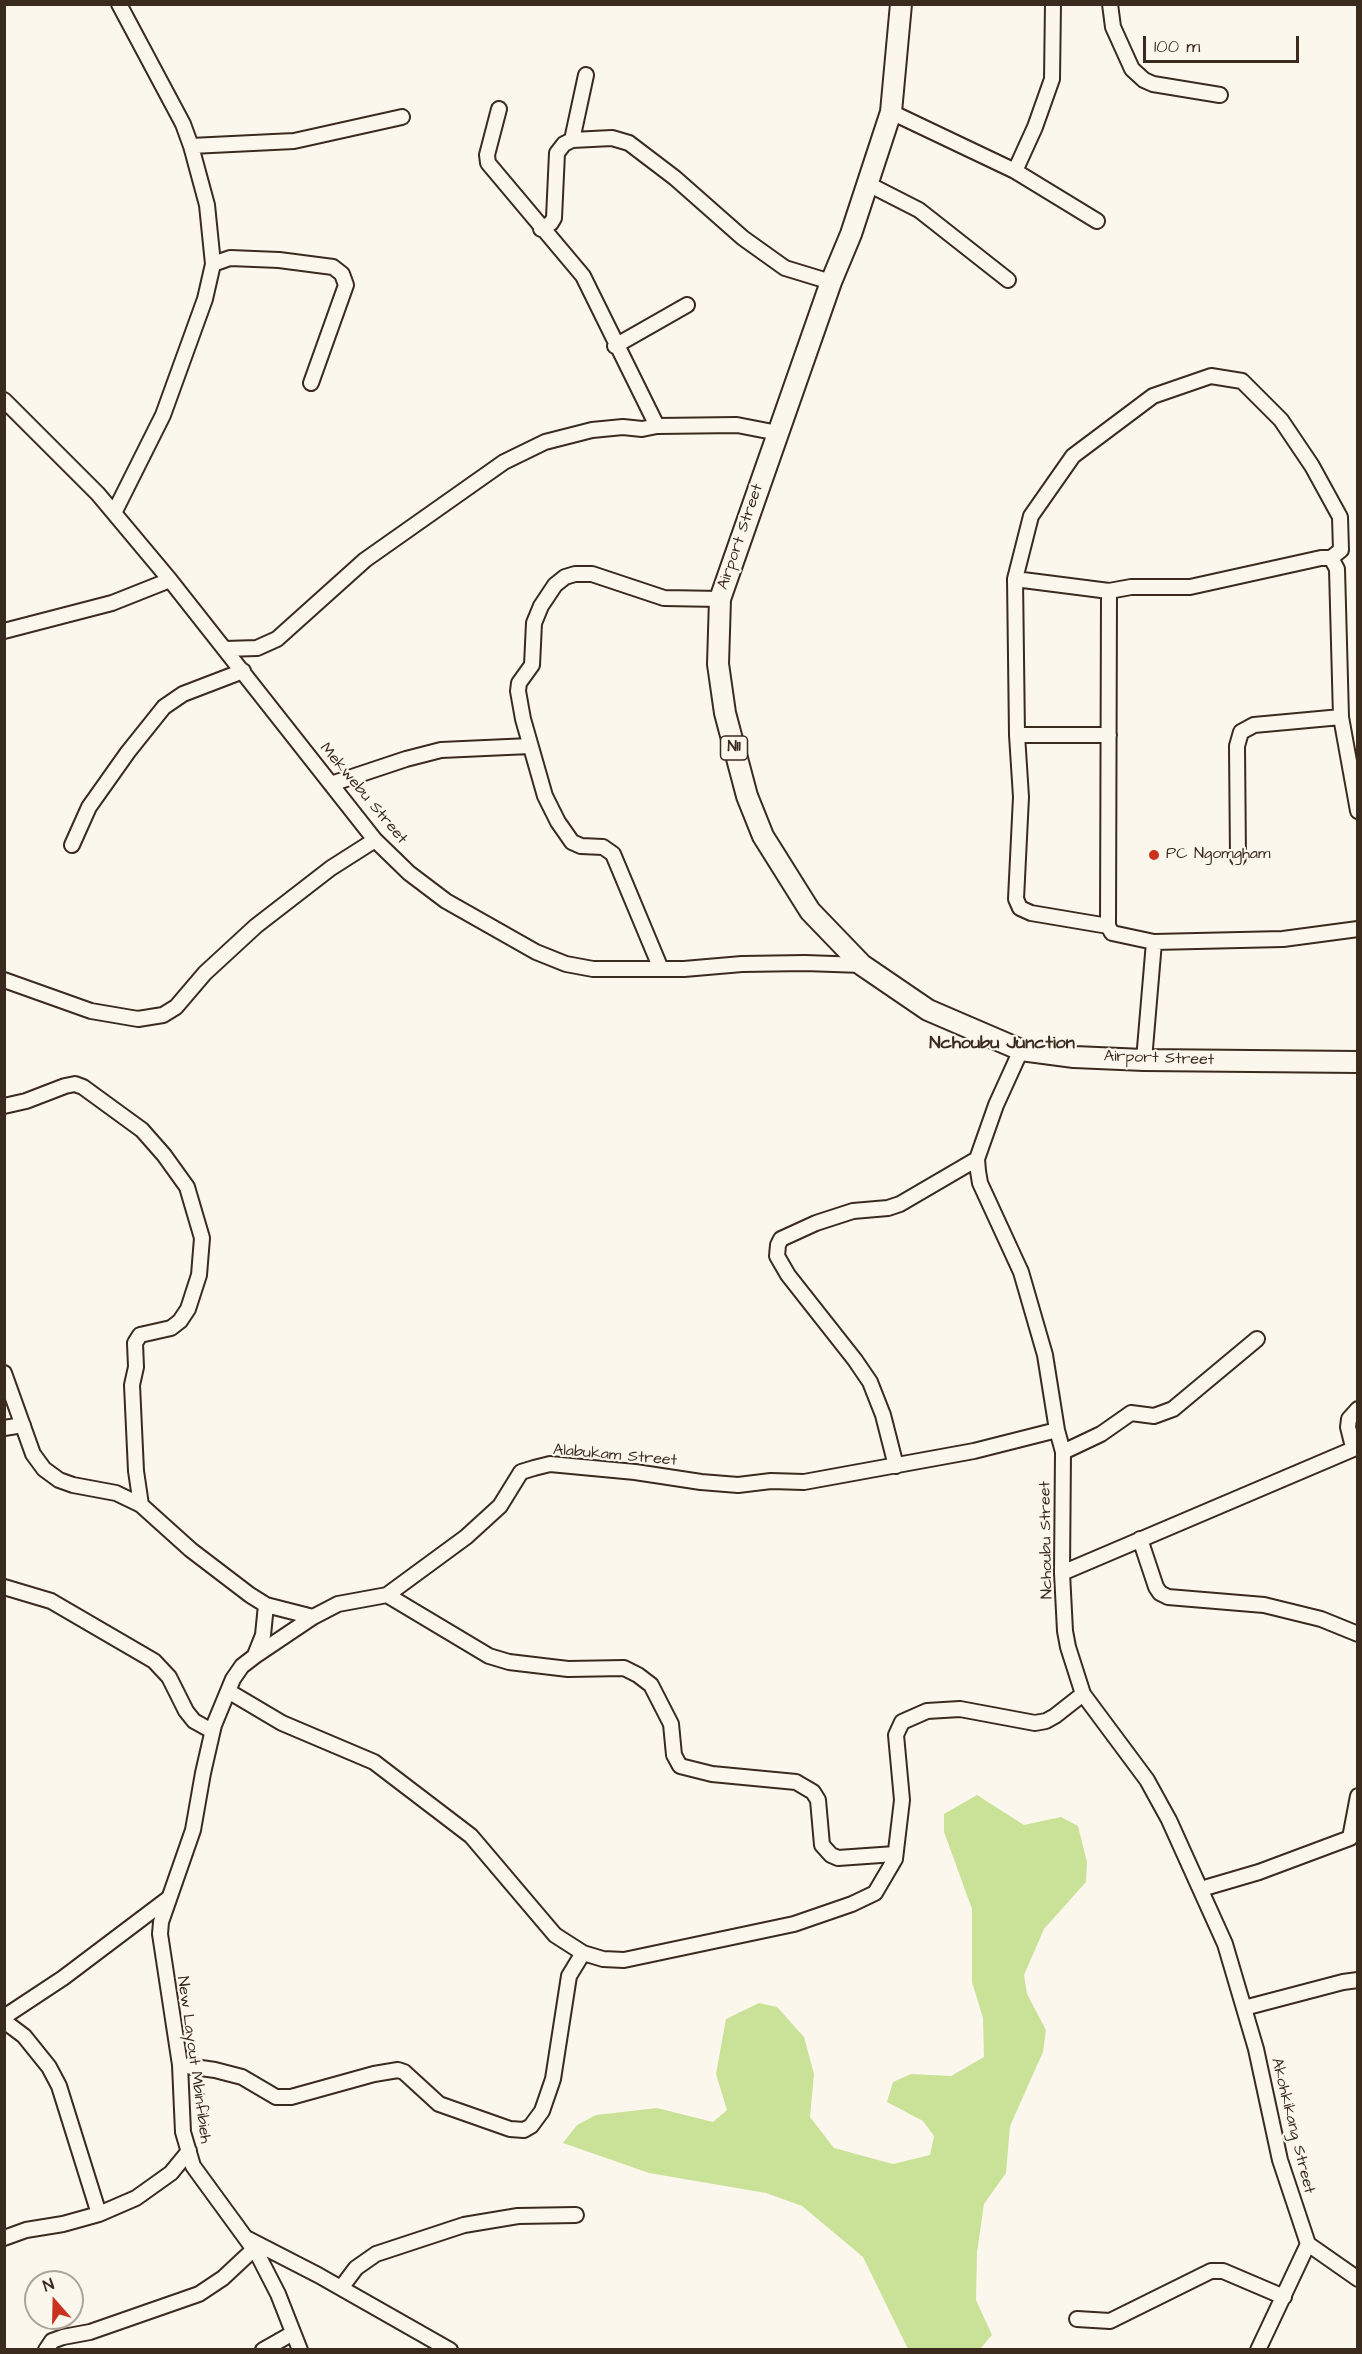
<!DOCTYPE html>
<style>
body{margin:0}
#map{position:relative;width:1362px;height:2354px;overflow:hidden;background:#fbf7ec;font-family:"Architects Daughter",sans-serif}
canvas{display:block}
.frame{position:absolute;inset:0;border:6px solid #3b2a1e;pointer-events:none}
.north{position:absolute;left:24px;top:2270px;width:60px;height:60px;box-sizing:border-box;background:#fbf7ec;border:2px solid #aea59a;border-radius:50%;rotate:340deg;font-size:16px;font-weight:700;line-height:24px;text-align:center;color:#3b2a1e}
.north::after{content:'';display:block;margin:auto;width:21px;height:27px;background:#c8321e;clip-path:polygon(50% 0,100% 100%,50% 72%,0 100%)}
.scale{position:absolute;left:1143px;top:36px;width:156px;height:27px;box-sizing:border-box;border:3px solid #3b2a1e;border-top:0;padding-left:8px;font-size:18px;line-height:21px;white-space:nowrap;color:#3b2a1e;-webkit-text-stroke:4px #fbf7ec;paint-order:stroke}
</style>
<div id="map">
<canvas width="1362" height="2354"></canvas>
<div class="frame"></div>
<div class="north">N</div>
<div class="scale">100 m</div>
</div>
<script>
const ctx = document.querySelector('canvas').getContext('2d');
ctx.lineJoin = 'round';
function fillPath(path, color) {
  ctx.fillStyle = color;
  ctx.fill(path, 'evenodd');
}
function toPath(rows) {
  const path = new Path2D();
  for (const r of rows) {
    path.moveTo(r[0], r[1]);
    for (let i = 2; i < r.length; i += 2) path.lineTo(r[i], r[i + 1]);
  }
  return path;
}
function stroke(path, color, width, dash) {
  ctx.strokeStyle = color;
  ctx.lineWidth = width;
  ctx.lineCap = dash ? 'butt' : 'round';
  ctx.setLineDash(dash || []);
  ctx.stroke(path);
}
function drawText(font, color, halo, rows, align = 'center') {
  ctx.font = font + ' "Architects Daughter",sans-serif';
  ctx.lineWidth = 4.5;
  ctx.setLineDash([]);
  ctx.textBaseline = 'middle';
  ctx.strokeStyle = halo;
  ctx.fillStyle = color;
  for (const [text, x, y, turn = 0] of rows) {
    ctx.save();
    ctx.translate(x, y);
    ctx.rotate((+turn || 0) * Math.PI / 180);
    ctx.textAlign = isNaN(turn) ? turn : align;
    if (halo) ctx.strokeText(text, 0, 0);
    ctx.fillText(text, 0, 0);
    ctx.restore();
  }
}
fillPath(toPath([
 [977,1795,1024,1825,1061,1817,1078,1826,1087,1862,1086,1882,1044,1929,1024,1975,1027,1994,1046,2030,1043,2052,1010,2126,1006,2173,984,2204,977,2252,976,2300,992,2335,980,2349,908,2349,863,2257,802,2206,766,2193,649,2173,563,2143,577,2125,596,2115,657,2108,713,2122,727,2110,716,2074,726,2019,759,2003,777,2007,804,2037,814,2074,810,2117,834,2148,893,2164,930,2155,934,2136,923,2121,887,2102,893,2082,911,2074,951,2076,984,2057,983,2018,972,1982,972,1909,944,1832,944,1814]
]), '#cae298');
const minor = toPath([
 [1110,4,1113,27,1132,69,1144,80,1153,84,1220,95],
 [499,109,487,155,488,163,583,276,657,426],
 [891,112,1015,171,1097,221],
 [572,140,586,75],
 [191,146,294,141,402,117],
 [1015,171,1035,127,1052,79,1053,4],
 [868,184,919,210,1008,280],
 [541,229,551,223,554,218,557,153,564,144,572,140,612,138,629,143,675,178,743,238,785,268,831,282],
 [213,264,230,258,279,260,333,267,342,274,346,285,311,383],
 [615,346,687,305],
 [4,400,98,494,170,580,375,840,409,873,446,901,536,952,566,964,593,969,684,969,742,964,805,963,862,965],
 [114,513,163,415,205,299,213,264,207,205,191,146,183,124,119,4],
 [1331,558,1337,569,1341,717,1358,811],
 [1015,579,1109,591,1131,587,1190,587,1321,558,1331,558,1341,550,1340,517,1312,466,1281,420,1242,381,1211,376,1153,396,1073,456,1031,516,1015,579,1017,735,1021,797,1016,899,1020,908,1031,913,1108,926],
 [1109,591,1108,926,1112,933,1154,942,1144,1060],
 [4,631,112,603,170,580],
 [225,649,257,648,277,639,365,560,504,462,545,442,592,430,623,427,642,429,657,426,737,425,778,433],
 [1017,735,1109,735],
 [331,784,406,759,441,750,530,746],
 [72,845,89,807,128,752,164,707,183,694,243,671],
 [1238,858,1237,746,1241,732,1254,725,1341,717],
 [1154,942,1283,939,1358,929],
 [661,969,613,854,603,847,581,846,572,842,558,822,545,796,523,719,518,691,519,683,532,665,534,623,541,606,555,585,565,577,575,574,592,574,664,598,720,599],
 [4,980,91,1011,138,1019,163,1015,176,1007,205,973,256,926,331,868,375,840],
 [1021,1050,996,1105,977,1159,978,1171,980,1183,1021,1272,1045,1355,1057,1430,1063,1452,1062,1573,1065,1631,1068,1647,1083,1694,1147,1780,1169,1820,1225,1944,1256,2049,1280,2160,1308,2244,1258,2350],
 [4,1106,26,1101,65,1086,75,1084,83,1087,142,1130,164,1155,187,1187,202,1238,199,1275,188,1309,180,1321,171,1328,140,1335,135,1343,136,1367,132,1385,136,1471,141,1505],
 [4,1373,33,1454,44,1469,59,1480,73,1485,116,1493,141,1505,191,1550,250,1595,266,1605,313,1617,338,1604,387,1595,466,1537,500,1506,521,1472,534,1468,550,1464,635,1472,701,1482,738,1485,771,1481,804,1482,974,1451,1057,1430],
 [4,1428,23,1425],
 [1353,1447,1348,1427,1349,1419,1358,1409],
 [1063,1452,1101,1434,1131,1413,1154,1416,1173,1409,1257,1339],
 [896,1466,883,1415,870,1382,855,1360,788,1275,777,1256,778,1245,781,1239,816,1223,853,1211,888,1208,900,1204,977,1159],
 [1140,1539,1156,1587,1160,1593,1168,1597,1264,1605,1321,1619,1358,1634],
 [1062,1573,1358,1447],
 [4,1587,51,1601,154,1661,169,1677,186,1711,194,1721,212,1731],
 [387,1595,489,1656,509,1662,568,1669,624,1668,638,1675,651,1685,671,1724,674,1755,680,1766,712,1774,796,1782,813,1792,818,1800,822,1845,831,1855,838,1858,895,1854],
 [255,1655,263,1635,266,1605],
 [228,1691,282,1723,374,1762,471,1836,555,1935,583,1953,603,1959,624,1960,794,1924,852,1904,875,1893,895,1859,902,1800,896,1735,902,1722,927,1711,960,1709,1035,1723,1046,1721,1055,1716,1083,1694],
 [1201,1889,1259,1872,1350,1838,1358,1796],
 [1244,2008,1343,1982,1358,1980],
 [4,2017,63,1978,169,1898],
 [4,2021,24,2036,49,2067,59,2086,99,2214],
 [180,2065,215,2070,242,2077,276,2097,291,2097,374,2074,398,2070,404,2072,439,2104,510,2129,524,2130,531,2126,542,2111,553,2079,569,1976,583,1953],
 [4,2238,26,2230,63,2224,99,2214,136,2198,171,2173,189,2151],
 [248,2239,318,2275,450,2350],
 [1308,2244,1358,2279],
 [341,2288,356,2268,376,2254,464,2225,518,2216,576,2215],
 [1077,2319,1110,2321,1211,2271,1223,2271,1284,2297],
 [46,2350,52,2341,63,2337,90,2332,199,2294,223,2278,254,2249],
 [263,2350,293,2333],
 [300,2350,278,2294,258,2255,193,2166,183,2132,180,2065,160,1934,161,1922,193,1830,203,1773,214,1725,233,1679,242,1666,255,1656,313,1617]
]);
const highway = toPath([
 [901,4,891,112,851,234,831,282,720,599,718,664,725,713,747,796,763,836,810,911,862,965,928,1010,1021,1050,1074,1057,1144,1060,1358,1062]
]);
stroke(minor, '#3b2a1e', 18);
stroke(highway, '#3b2a1e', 24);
stroke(minor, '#fbf7ec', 14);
stroke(highway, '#fbf7ec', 20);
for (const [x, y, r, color] of [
 [1154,855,6,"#c8321e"]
]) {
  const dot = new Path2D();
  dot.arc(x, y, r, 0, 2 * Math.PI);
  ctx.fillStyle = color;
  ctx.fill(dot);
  stroke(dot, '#fbf7ec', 2);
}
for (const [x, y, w] of [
 [734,748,27]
]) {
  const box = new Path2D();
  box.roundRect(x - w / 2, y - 12, w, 24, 4.5);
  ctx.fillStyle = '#fbf7ec';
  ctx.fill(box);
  stroke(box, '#3b2a1e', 1.5);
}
drawText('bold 15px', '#3b2a1e', null, [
 ["N11",734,748]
]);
drawText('16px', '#3b2a1e', '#fbf7ec', [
 ["Airport Street",741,537,-71],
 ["Mekwebu Street",363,794,50],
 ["Airport Street",1159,1059,2],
 ["Alabukam Street",615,1456,5],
 ["Nchoubu Street",1047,1540,-91],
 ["New Layout Mbinfibieh",193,2060,82],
 ["Akohkikang Street",1292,2126,76]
]);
drawText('16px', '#3b2a1e', '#fbf7ec', [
 ["PC Ngomgham",1166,855]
], 'left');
drawText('bold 18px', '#3b2a1e', '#fbf7ec', [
 ["Nchoubu Junction",1002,1044]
]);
</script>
